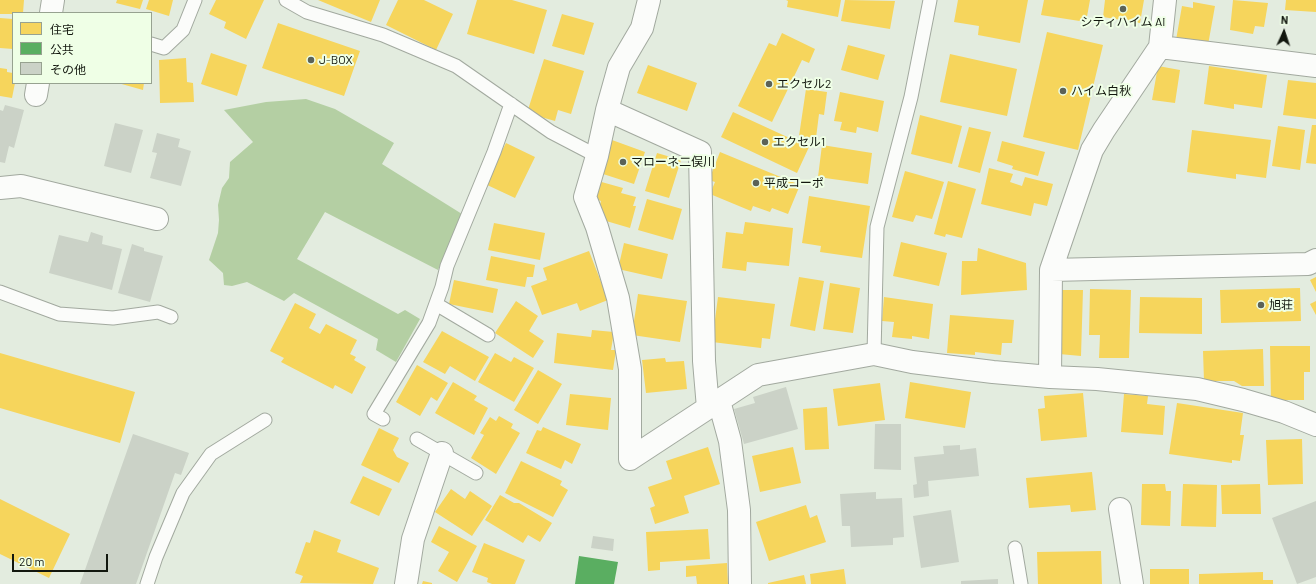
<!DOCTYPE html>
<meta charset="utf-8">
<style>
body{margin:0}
#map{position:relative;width:1316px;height:584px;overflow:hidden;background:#e3ecdf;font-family:Barlow,"Noto Sans JP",sans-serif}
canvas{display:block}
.legend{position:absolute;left:12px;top:12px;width:140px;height:72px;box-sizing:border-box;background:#efffe6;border:1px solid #97a290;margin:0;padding:5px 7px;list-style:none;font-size:12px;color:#12170e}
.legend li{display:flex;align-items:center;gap:8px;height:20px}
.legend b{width:20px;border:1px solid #97a290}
.north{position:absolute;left:1264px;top:12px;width:40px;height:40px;-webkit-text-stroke:3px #efffe6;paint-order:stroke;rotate:3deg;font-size:11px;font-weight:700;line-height:16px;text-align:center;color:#12170e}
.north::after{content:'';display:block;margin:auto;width:14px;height:18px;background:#12170e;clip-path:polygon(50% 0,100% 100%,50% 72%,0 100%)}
.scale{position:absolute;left:12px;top:554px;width:96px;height:18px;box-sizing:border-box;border:2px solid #12170e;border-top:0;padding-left:5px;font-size:12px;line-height:14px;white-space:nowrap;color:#12170e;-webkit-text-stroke:3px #efffe6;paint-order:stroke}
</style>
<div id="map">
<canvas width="1316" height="584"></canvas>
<ul class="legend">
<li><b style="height:11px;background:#f6d55c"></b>住宅</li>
<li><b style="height:11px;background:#5aae61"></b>公共</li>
<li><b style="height:11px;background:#cbd2c7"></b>その他</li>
</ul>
<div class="north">N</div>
<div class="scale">20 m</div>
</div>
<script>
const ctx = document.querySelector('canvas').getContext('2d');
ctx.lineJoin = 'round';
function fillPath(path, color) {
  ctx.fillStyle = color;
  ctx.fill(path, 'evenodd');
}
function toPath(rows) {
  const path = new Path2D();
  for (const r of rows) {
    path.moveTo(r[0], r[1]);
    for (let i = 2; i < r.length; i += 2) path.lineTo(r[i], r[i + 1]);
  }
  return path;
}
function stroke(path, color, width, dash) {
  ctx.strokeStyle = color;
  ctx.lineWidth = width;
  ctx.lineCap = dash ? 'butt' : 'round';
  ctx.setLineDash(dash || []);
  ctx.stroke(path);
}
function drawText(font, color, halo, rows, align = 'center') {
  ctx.font = font + ' Barlow,"Noto Sans JP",sans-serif';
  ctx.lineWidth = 4;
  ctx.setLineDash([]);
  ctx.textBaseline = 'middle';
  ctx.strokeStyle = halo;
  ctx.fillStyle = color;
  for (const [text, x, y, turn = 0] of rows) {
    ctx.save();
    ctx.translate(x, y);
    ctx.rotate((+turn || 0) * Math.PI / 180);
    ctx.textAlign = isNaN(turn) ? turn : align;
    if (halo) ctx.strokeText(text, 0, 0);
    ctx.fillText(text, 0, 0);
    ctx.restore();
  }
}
fillPath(toPath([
 [306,99,335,109,394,143,382,164,462,214,438,270,325,212,297,259,398,314,405,310,420,319,396,362,376,350,378,339,294,293,284,301,247,282,232,286,224,285,223,273,209,260,218,233,219,220,218,205,222,188,229,178,230,162,253,142,224,110,266,102]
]), '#b4cfa3');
fillPath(toPath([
 [0,0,24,0,23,13,13,13,13,14,0,14],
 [117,0,143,0,140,9,116,3],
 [149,0,173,0,169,16,146,9],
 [216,0,264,0,246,39,224,28,226,22,209,14],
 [318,0,380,0,371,22],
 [398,0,424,0,453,14,436,50,386,25],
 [477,0,512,0,547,10,534,54,467,34],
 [786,0,841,0,838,17,787,7,788,1],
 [845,0,895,1,890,29,841,21],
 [958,0,1028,0,1020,43,978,35,979,26,954,22],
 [1044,0,1090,0,1086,22,1041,15],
 [1105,0,1144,0,1140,23,1103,17],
 [1233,0,1268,3,1264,27,1255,26,1253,34,1230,30],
 [1286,0,1316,0,1316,12,1285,10],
 [1193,2,1215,6,1208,45,1176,40,1182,6,1193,8],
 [562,14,594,23,584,55,552,46],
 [0,18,13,19,13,49,0,48],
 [278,23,360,51,344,96,262,68],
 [1047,32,1103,45,1078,150,1023,137],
 [782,33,815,49,809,63,802,60,772,122,738,106,769,43,776,46],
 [848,45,885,55,878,80,841,70],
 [211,53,247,65,237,96,201,84],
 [950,54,1017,69,1007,116,940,102],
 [186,58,187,82,193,83,194,102,160,103,159,60],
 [544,59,584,71,571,114,558,110,555,121,527,113],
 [648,65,697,83,687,111,637,93],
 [1158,66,1180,70,1175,103,1152,100],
 [1209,66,1267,75,1262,108,1234,104,1234,109,1204,104],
 [0,68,7,69,7,72,13,73,13,83,15,83,12,98,0,96],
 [1288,80,1316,83,1316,119,1283,115],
 [118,83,144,83,143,90],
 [806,89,827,92,824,115,819,114,816,138,799,136],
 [840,92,884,101,878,132,857,127,856,133,840,130,842,122,834,121],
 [733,112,809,147,797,173,721,137],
 [920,115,962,126,952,164,911,154],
 [1312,125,1316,125,1316,164,1306,163],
 [1278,126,1305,130,1300,170,1272,166],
 [969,127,991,132,980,173,958,167],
 [1192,130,1271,140,1266,178,1236,174,1236,179,1187,172],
 [612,140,645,152,634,184,600,173],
 [1002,141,1045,152,1038,176,1012,169,1013,166,997,161],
 [506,143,535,157,515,198,485,184],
 [822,145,872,153,868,184,818,177],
 [720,152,800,185,788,214,772,208,770,212,753,206,751,211,710,194,715,182,709,180],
 [657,153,681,160,669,198,645,191],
 [989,168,1013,174,1010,182,1022,186,1025,177,1053,184,1047,206,1034,203,1031,216,981,204],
 [905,171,944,182,932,219,916,215,913,222,892,217],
 [598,181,623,188,621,193,636,197,633,206,636,206,630,228,596,218,601,201,593,198],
 [948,181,976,189,962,238,946,234,945,237,934,234],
 [809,196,870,206,862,258,820,252,821,246,802,243],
 [647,199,682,209,673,240,638,230],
 [745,222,793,228,789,266,747,262,746,271,722,268,726,232,743,234],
 [494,223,545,233,540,260,488,250],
 [901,242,947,253,939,286,893,276],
 [624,243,668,254,662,279,618,269],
 [978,248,1026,263,1027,290,961,295,962,261,977,261],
 [589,251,608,300,580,311,577,303,542,315,531,286,547,280,543,268],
 [491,256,535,265,533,277,527,277,525,287,486,280],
 [799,277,824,281,815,331,790,326],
 [1316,277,1316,292,1310,280],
 [454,280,498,289,493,313,449,304],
 [830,283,860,288,853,333,823,329],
 [1300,288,1301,321,1221,323,1220,290],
 [1090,289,1131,290,1129,358,1099,358,1100,335,1089,335],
 [1062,290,1083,290,1081,356,1059,354],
 [638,294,687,301,680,342,632,335],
 [718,297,775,304,770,339,762,338,761,348,712,342],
 [884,297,933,304,929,339,912,336,912,339,892,337,894,322,882,321],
 [1140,297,1202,298,1202,334,1139,333],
 [516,301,538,316,529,331,544,341,533,358,495,333],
 [1316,301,1316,315,1310,304],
 [295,303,316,314,309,328,320,334,326,324,357,340,350,354,356,357,354,360,366,367,352,394,335,385,333,389,281,362,284,358,270,351],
 [950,315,1014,320,1012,343,1002,343,1001,355,975,352,975,355,947,353],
 [592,330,614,332,611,350,616,350,613,370,554,363,557,333,591,337],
 [442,331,489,357,475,381,450,366,445,374,423,362],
 [1270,346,1310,346,1310,372,1304,372,1304,400,1271,400],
 [1263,349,1264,386,1242,386,1234,381,1204,381,1203,351],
 [0,353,135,392,120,443,0,408],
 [495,353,511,362,514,357,534,368,514,402,478,382],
 [665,358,666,362,684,361,687,389,646,393,642,360],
 [417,365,448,383,437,401,431,397,420,416,396,402],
 [538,370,562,384,538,424,514,410],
 [453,382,477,396,474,400,488,408,474,435,435,413],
 [910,382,971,392,965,428,905,418],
 [880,383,885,420,838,426,833,389],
 [1083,393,1087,437,1041,441,1038,409,1045,408,1044,396],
 [570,394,611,398,608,430,566,425],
 [1124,394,1148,396,1147,404,1165,406,1163,435,1121,432],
 [1177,403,1243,413,1240,435,1244,435,1240,461,1232,460,1232,463,1169,454],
 [827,407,829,449,805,450,803,409],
 [499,416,513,424,511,428,520,433,496,474,471,458,484,435,480,433,490,417,496,421],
 [543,427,581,444,572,464,565,460,561,469,526,453,537,430,541,431],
 [379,428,399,438,393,450,397,457,409,463,399,483,361,465],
 [1302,439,1303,484,1268,485,1266,440],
 [708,447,720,484,684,496,689,513,655,524,650,508,655,506,648,487,672,479,666,461],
 [793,447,801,483,760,492,752,456],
 [521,461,562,481,560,485,568,490,553,517,505,493],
 [1092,472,1096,510,1071,512,1070,505,1029,508,1026,478],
 [363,476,392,489,379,516,350,503],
 [1142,484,1165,484,1166,491,1171,491,1170,526,1141,525],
 [1183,484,1217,485,1216,527,1181,526],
 [1260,484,1261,514,1222,514,1221,485],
 [451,489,465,499,470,491,492,506,472,536,435,512],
 [500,495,514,503,519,503,552,523,540,542,528,535,523,543,485,520],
 [0,499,70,534,49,578,0,554],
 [806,505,810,518,817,515,826,542,769,561,756,522],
 [439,526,477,546,457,582,438,571,449,552,431,542],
 [708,529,710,559,660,562,660,570,648,571,646,532],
 [314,530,341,540,337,552,379,568,373,584,300,583,303,576,295,573,306,542,310,543],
 [484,543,525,560,515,584,492,584,487,582,488,578,472,572],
 [1101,551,1102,584,1038,584,1037,552],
 [727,563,728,584,697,584,696,576,686,577,686,566],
 [844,569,846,584,811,584,810,574],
 [1150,569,1189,569,1189,584,1150,584],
 [1263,572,1263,580,1273,580,1273,584,1199,584,1199,574],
 [804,575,806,584,768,584,768,583],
 [423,581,432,583,432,584,422,584]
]), '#f6d55c');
fillPath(toPath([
 [579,556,618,562,614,584,575,584]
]), '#5aae61');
fillPath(toPath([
 [5,105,24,110,14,148,9,146,5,163,0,162,0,110,3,111],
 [115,123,143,130,131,173,104,166],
 [157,133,180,139,178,147,191,151,181,186,150,178,157,153,152,152],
 [91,232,103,236,102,244,122,249,112,290,49,273,59,235,88,242],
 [132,244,144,248,144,251,163,256,150,302,118,293],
 [786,387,798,429,744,444,734,409,755,403,753,397],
 [875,424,901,424,901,470,874,469],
 [133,434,189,453,181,475,175,473,136,584,80,584],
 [960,445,960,450,976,448,979,476,928,481,929,496,914,498,913,485,917,484,914,457,944,454,943,446],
 [876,492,876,499,902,498,904,537,893,538,893,545,851,547,850,526,842,526,840,494],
 [1316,501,1316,577,1297,584,1272,518],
 [951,510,959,562,921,568,913,516],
 [593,536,614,539,613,551,591,548],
 [998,579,998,584,961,584,961,581]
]), '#cbd2c7');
const lane = toPath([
 [286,0,307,12,383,35,456,66,551,132,597,156],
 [151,44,164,48,183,30,195,0],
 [0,292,59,314,113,318,158,312,171,317],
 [436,304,488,335],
 [874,354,877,227,911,97,930,0],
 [383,419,374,414,429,323,442,287,447,266,494,152,511,104],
 [417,439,476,473],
 [1015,548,1021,584],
 [147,584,156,557,183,493,211,454,265,420]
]);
const street = toPath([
 [51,13,53,0],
 [1160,47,1316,66],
 [36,95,38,83],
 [607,110,700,152,704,361,708,408],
 [0,188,21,186,157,219],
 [1051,270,1308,264,1316,260],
 [1050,377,1051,270,1092,150,1104,130,1160,47,1165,0],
 [719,401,730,441,739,510,740,584],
 [630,459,758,375,874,354,912,362,993,372,1050,377,1097,379,1197,389,1243,400,1284,412,1316,425],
 [630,459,630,369,618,298,597,227,585,197,597,156,607,110,619,67,642,28,649,0],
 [1120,509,1132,584],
 [406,584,413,539,442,453]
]);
stroke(lane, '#a2a99f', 15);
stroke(street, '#a2a99f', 24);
stroke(lane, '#fbfcfa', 13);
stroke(street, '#fbfcfa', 22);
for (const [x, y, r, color] of [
 [1123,9,4,"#5b6257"],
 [311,60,4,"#5b6257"],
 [769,84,4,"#5b6257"],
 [1063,91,4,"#5b6257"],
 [765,142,4,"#5b6257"],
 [623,162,4,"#5b6257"],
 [756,183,4,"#5b6257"],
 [1261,305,4,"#5b6257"]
]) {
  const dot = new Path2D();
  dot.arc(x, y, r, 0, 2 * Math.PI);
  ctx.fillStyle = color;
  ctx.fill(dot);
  stroke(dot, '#efffe6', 1.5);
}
drawText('12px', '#12170e', '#efffe6', [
 ["シティハイム AI",1123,22,"center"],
 ["J-BOX",319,60],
 ["エクセル2",777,84],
 ["ハイム白秋",1071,91],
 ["エクセル1",773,142],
 ["マローネ二俣川",631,162],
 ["平成コーポ",764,183],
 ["旭荘",1269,305]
], 'left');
</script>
